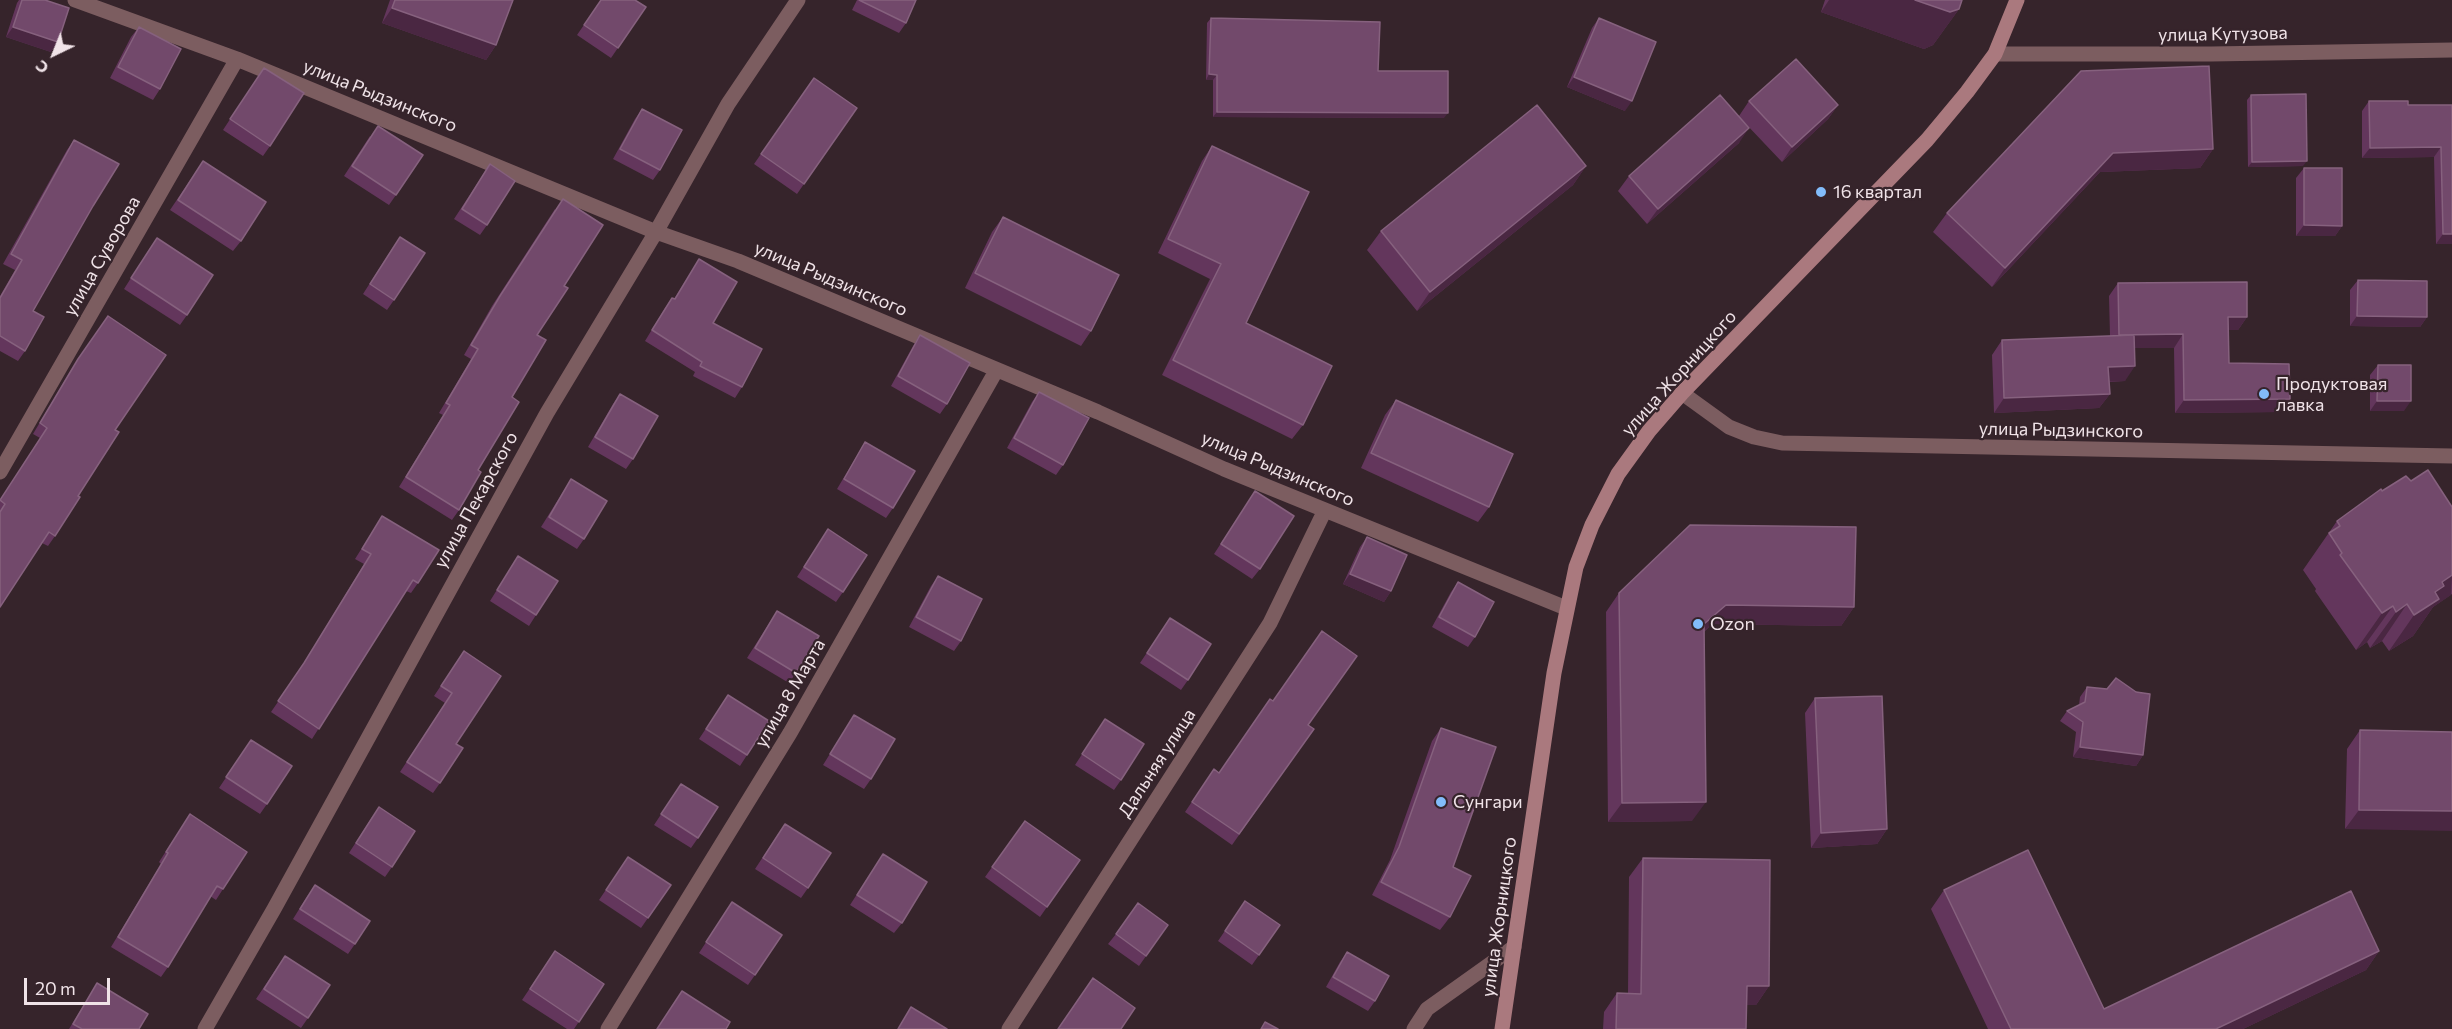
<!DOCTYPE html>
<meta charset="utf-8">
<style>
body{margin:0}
#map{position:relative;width:2452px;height:1029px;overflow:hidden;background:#36242b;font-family:Commissioner,sans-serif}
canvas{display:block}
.north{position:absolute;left:24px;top:24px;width:60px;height:60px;-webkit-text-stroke:4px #36242b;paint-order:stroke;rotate:223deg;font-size:16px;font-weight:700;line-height:24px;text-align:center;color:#f0e3e8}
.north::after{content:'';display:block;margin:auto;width:21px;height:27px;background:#f0e3e8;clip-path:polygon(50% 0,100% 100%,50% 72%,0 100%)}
.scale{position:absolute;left:24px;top:978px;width:86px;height:27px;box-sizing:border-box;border:3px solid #f0e3e8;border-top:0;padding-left:8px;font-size:18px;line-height:21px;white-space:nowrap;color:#f0e3e8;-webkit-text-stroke:4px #36242b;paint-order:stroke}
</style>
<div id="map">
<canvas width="2452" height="1029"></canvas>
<div class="north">С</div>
<div class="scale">20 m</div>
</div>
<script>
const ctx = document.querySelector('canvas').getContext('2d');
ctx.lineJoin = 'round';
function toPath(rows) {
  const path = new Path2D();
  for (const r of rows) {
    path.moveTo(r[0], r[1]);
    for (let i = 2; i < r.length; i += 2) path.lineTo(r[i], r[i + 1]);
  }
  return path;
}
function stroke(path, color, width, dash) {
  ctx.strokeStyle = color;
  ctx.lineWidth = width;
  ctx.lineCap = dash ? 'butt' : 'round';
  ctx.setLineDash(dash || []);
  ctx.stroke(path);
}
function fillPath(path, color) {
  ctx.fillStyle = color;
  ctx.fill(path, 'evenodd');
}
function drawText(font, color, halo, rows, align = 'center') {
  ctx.font = font + ' Commissioner,sans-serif';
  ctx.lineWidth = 4.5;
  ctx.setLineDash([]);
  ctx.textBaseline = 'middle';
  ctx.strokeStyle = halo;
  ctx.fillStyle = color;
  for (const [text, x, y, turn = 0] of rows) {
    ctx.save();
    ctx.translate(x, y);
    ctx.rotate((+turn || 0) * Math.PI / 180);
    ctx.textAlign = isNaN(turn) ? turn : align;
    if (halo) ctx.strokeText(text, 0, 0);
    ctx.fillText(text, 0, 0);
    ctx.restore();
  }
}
stroke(toPath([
 [75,0,237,59,656,232,738,261,1098,412,1224,469,1566,608],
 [1995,54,2211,54,2452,50],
 [1682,393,1729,427,1754,437,1782,443,2452,456],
 [0,472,237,59],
 [205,1029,274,909,547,413,656,232,728,104,798,0],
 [608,1029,790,733,996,371],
 [1009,1029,1270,623,1325,510],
 [1414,1029,1427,1009,1514,947]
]), '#7c5d60', 15);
stroke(toPath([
 [1502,1029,1554,673,1576,567,1592,525,1618,474,1649,431,1682,393,1927,140,1967,92,1995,54,2017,0]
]), '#aa797e', 15);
fillPath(toPath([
 [19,0,45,0,51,52,6,37,17,3],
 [390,0,513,0,496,45,486,60,382,23],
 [601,0,646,7,611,58,577,35],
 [857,0,916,0,906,23,899,33,852,10],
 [1825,0,1962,0,1959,9,1933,45,1924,49,1821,12],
 [1211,18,1378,71,1444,118,1213,117,1213,80,1206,80,1207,23],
 [1599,18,1625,111,1567,87,1592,28],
 [139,27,160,89,153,100,110,78,131,37],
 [2081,71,2213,149,2200,168,2100,172,1992,287,1933,232,1947,213],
 [257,78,270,146,263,156,223,130],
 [814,78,857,108,797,194,754,164],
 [2251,95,2303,166,2248,167,2247,100],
 [1749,101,1838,105,1828,119,1782,162,1745,123,1739,143,1647,224,1618,191,1629,176,1739,116],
 [2369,101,2408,105,2452,105,2452,244,2436,244,2434,157,2362,158,2362,111],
 [642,109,660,170,653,180,613,159,635,119],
 [370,136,396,195,389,205,344,176],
 [74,140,93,206,33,311,25,351,18,361,0,351,0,296,15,270,3,264,67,150],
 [1212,146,1246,323,1303,425,1292,439,1162,375,1210,279,1158,253,1202,161],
 [203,161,241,241,233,251,170,210],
 [490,164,487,225,480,235,454,219],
 [1586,166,1573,185,1417,311,1367,250,1381,231],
 [2304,168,2342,226,2335,236,2296,236,2296,178],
 [555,209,564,286,537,335,512,397,478,470,459,510,452,520,399,487,443,415,439,413,471,359,464,355,492,306],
 [1003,217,1091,331,1081,346,965,288,992,232],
 [393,247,394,300,387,310,363,294],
 [150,248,187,315,180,325,124,289],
 [699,259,713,323,742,387,735,398,693,376,695,372,645,341,665,308,672,298,674,299],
 [2358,280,2427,317,2420,327,2350,326,2350,290],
 [2118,283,2247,317,2238,330,2228,330,2229,363,2280,412,2175,413,2174,348,2134,348,2125,381,2109,382,2110,394,2099,408,1994,413,1992,355,2002,340,2110,336,2109,296],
 [108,316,115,430,55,536,48,546,42,543,0,607,0,500,40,438,33,434,71,370],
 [920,335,947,404,940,414,891,386,913,346],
 [2378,365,2404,411,2370,411,2370,375],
 [1039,392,1063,465,1056,475,1007,448,1032,402],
 [620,394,633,459,626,469,588,447,613,404],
 [1396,400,1489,507,1478,522,1361,468,1385,415],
 [865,442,893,508,886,518,837,489],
 [571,479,584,539,577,549,541,527],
 [2411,481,2452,507,2452,594,2433,607,2413,636,2389,651,2382,641,2370,648,2367,642,2356,650,2315,591,2316,589,2303,570,2337,521,2382,491],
 [1255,491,1260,569,1252,579,1214,554],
 [382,516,418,583,411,593,406,591,312,739,271,712,297,674,364,564,355,559],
 [828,529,843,592,836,602,797,577],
 [1367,537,1391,591,1384,602,1343,584,1360,547],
 [518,556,536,615,529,626,490,601],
 [938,576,961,641,954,651,909,627,931,586],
 [1458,582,1475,637,1468,647,1432,627,1451,592],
 [1619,593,1854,607,1841,626,1712,624,1704,632,1692,821,1608,822,1606,612],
 [777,611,796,673,789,683,747,658],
 [1170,618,1188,680,1181,690,1140,663],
 [464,651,440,783,433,793,400,772,445,703,434,696],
 [2087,687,2143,755,2136,766,2073,757,2076,732,2060,721,2067,711,2079,705,2080,697],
 [728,695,747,755,740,766,699,739],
 [1815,698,1887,829,1877,844,1811,848,1805,713],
 [854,715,871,779,864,789,823,765],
 [1105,719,1121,780,1114,790,1075,765],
 [1308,725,1314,729,1232,845,1185,812,1214,769,1219,773],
 [1441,728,1453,867,1450,917,1440,930,1372,895,1390,860,1432,741],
 [2360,730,2452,732,2345,829,2347,749],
 [251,740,267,804,260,814,219,788],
 [681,784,698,838,691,848,654,825],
 [190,814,223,889,216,900,210,896,168,967,161,977,111,947,161,864,159,862],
 [372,817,392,867,385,877,349,853],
 [1025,821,1080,860,1040,917,985,877],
 [778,834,808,888,801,898,755,869],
 [883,854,902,923,894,933,850,905],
 [628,857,671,885,641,928,599,900],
 [1643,858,1769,986,1756,1005,1746,1005,1746,1029,1603,1029,1604,1012,1617,993,1628,993,1629,877],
 [1944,890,2104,1009,2379,951,2366,970,2243,1029,1988,1029,1931,909],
 [308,895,355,944,348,954,293,919],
 [1245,901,1280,925,1252,965,1218,941],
 [725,913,755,975,748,985,699,953],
 [1168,925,1139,966,1108,944,1116,934],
 [555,951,604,984,574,1029,567,1029,522,1000],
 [1347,952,1375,1001,1368,1011,1326,987,1340,962],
 [278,966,308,1018,301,1028,256,999],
 [97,983,139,1029,69,1029]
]), '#63365c');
fillPath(toPath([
 [1829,0,1915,0,1959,9,1933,45,1924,49,1821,12],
 [392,8,496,45,486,60,382,23],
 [13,27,58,42,51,52,6,37],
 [1209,74,1217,75,1213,80,1206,80],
 [1574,77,1632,101,1625,111,1567,87],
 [1838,105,1828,119,1782,162,1792,147],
 [1217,112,1448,113,1444,118,1213,117],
 [1749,128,1739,143,1647,224,1658,209],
 [2441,147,2434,157,2362,158,2370,148],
 [2213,149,2200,168,2100,172,1992,287,2005,268,2113,153],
 [2307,161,2303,166,2248,167,2252,162],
 [1586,166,1573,185,1417,311,1430,292],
 [2304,225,2342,226,2335,236,2296,236],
 [2443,234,2452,234,2452,244,2436,244],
 [2357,316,2427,317,2420,327,2350,326],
 [2228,317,2247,317,2238,330,2219,330],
 [2183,334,2174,348,2110,348,2119,335],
 [2135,366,2125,381,2098,382,2108,367],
 [2110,394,2099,408,1994,413,2004,398],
 [2290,399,2280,412,2175,413,2184,400],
 [2377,401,2411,401,2404,411,2370,411],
 [1350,574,1391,591,1384,602,1343,584],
 [2452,575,2451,595,2433,607,2413,636,2389,651,2414,615,2442,582],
 [2407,604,2382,641,2370,648,2396,612],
 [1726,605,1854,607,1841,626,1712,624,1690,643,1704,624],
 [2393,606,2367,642,2356,650,2382,613],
 [2080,747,2143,755,2136,766,2073,757],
 [1706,802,1692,821,1608,822,1622,803],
 [2359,810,2452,811,2452,831,2345,829],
 [1887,829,1877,844,1811,848,1821,833],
 [2379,951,2366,970,2243,1029,2216,1029],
 [1747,986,1769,986,1756,1005,1733,1005]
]), '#4a2742');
const building = toPath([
 [22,0,45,0,69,8,58,42,13,27,22,0],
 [395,0,513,0,496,45,392,8,395,0],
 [601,0,635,0,646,7,618,48,584,25,601,0],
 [859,0,916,0,906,23,859,0],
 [1915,0,1962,0,1959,9,1950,12,1915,0],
 [1211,18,1380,22,1378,71,1448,71,1448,113,1217,112,1217,75,1209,74,1211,18],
 [1599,18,1656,42,1632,101,1574,77,1599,18],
 [139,27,181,49,160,89,118,67,139,27],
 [1796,59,1838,105,1792,147,1749,101,1796,59],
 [2209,66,2213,149,2113,153,2005,268,1947,213,2081,71,2209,66],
 [264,68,304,93,270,146,230,119,264,68],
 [814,78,857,108,804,184,761,154,814,78],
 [2306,94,2307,161,2252,162,2251,95,2306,94],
 [1720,95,1749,128,1658,209,1629,176,1720,95],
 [2369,101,2408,101,2408,105,2452,105,2452,234,2443,234,2441,147,2370,148,2369,101],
 [1537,105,1586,166,1430,292,1381,231,1537,105],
 [642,109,682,130,660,170,620,149,642,109],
 [378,126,423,155,396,195,352,166,378,126],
 [74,140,119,164,93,206,33,311,44,317,25,351,0,336,0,298,22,260,11,254,74,140],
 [1212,146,1309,192,1246,323,1332,366,1303,425,1173,360,1221,264,1168,239,1212,146],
 [203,161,266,202,241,241,178,200,203,161],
 [490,164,515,181,487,225,462,209,490,164],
 [2304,168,2342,168,2342,226,2304,225,2304,168],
 [563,199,603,225,564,286,568,288,537,335,546,340,512,397,519,402,478,470,481,472,459,510,406,477,450,405,446,403,478,349,471,345,500,296,563,199],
 [1003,217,1119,275,1091,331,975,273,1003,217],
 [400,237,425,253,394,300,370,284,400,237],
 [157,238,213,275,187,315,131,278,157,238],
 [699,259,737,282,713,323,762,349,742,387,700,366,702,362,652,330,672,298,675,299,699,259],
 [2358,280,2427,281,2427,317,2357,316,2358,280],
 [2247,282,2247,317,2228,317,2229,363,2289,364,2290,399,2184,400,2183,334,2119,335,2118,283,2247,282],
 [108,316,166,355,115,430,119,432,78,496,80,497,55,536,49,532,0,607,0,512,5,504,0,500,47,428,40,423,78,359,108,316],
 [920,335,970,363,947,404,898,376,920,335],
 [2134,335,2135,366,2108,367,2110,394,2004,398,2002,340,2134,335],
 [2378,365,2411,365,2411,401,2377,401,2378,365],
 [1039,392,1089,418,1063,465,1014,438,1039,392],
 [620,394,658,416,633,459,595,437,620,394],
 [1396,400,1513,454,1489,507,1371,453,1396,400],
 [865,442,915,471,893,508,844,479,865,442],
 [2428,470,2452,507,2452,575,2442,582,2444,586,2435,592,2439,599,2414,615,2407,604,2396,612,2393,606,2382,613,2340,555,2342,553,2329,533,2340,526,2337,521,2381,489,2382,491,2406,476,2411,481,2428,470],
 [571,479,607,501,584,539,549,517,571,479],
 [1255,491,1294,516,1260,569,1221,544,1255,491],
 [382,516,439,550,418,583,413,580,319,729,278,701,304,663,371,554,362,549,382,516],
 [1690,525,1856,527,1854,607,1726,605,1704,624,1706,802,1622,803,1619,593,1690,525],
 [828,529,867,555,843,592,804,567,828,529],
 [1367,537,1407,555,1391,591,1350,574,1367,537],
 [518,556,558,581,536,615,497,590,518,556],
 [938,576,982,599,961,641,916,617,938,576],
 [1458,582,1494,602,1475,637,1439,617,1458,582],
 [777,611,819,636,796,673,755,648,777,611],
 [1170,618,1211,644,1188,680,1147,653,1170,618],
 [1322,631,1357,656,1308,725,1314,729,1239,834,1192,802,1214,769,1219,773,1270,699,1273,701,1322,631],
 [464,651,501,676,456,744,463,748,440,783,407,762,452,693,441,686,464,651],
 [2116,678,2136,692,2150,694,2143,755,2080,747,2083,722,2067,711,2085,702,2087,687,2107,689,2116,678],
 [728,695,769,721,747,755,706,729,728,695],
 [1882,696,1887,829,1821,833,1815,698,1882,696],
 [854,715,895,739,871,779,830,754,854,715],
 [1105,719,1144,744,1121,780,1082,754,1105,719],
 [1441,728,1496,747,1453,867,1471,876,1450,917,1381,882,1399,847,1441,728],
 [2360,730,2452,732,2452,811,2359,810,2360,730],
 [251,740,292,766,267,804,226,777,251,740],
 [681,784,718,807,698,838,661,814,681,784],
 [379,807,415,831,392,867,356,843,379,807],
 [190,814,247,852,223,889,217,886,168,967,118,937,168,853,166,852,190,814],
 [1025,821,1080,860,1047,907,992,867,1025,821],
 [785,824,831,853,808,888,763,858,785,824],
 [2028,850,2104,1009,2351,891,2379,951,2216,1029,2011,1029,1944,890,2028,850],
 [883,854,927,882,902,923,857,895,883,854],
 [628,857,671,885,648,918,606,890,628,857],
 [1643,858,1770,860,1769,986,1747,986,1746,1029,1616,1029,1617,993,1641,994,1643,858],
 [315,885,370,921,355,944,300,909,315,885],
 [1245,901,1280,925,1259,955,1225,931,1245,901],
 [732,902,782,935,755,975,706,942,732,902],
 [1138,903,1168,925,1146,956,1116,934,1138,903],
 [555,951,604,984,579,1022,530,989,555,951],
 [1347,952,1389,976,1375,1001,1333,977,1347,952],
 [285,956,330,985,308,1018,264,989,285,956],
 [1093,978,1135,1008,1121,1029,1058,1029,1093,978],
 [97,983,148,1014,139,1029,82,1029,73,1024,97,983],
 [682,991,730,1022,726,1029,657,1029,682,991],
 [911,1007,947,1029,898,1029,911,1007],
 [1265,1022,1278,1029,1261,1029,1265,1022]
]);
fillPath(building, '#72496b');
stroke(building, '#86617e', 1.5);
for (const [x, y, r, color] of [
 [1821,192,6,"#82bcfa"],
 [2264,394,6,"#82bcfa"],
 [1698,624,6,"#82bcfa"],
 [1441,802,6,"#82bcfa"]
]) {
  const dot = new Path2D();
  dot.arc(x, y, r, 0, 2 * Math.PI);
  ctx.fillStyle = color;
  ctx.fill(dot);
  stroke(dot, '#36242b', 2);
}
drawText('18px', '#f0e3e8', '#36242b', [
 ["улица Кутузова",2223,34,-1],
 ["улица Рыдзинского",380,96,22],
 ["улица Суворова",102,256,-60],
 ["улица Рыдзинского",831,279,23],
 ["улица Жорницкого",1679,373,-48],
 ["улица Рыдзинского",2061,430,1],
 ["улица Рыдзинского",1278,469,23],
 ["улица Пекарского",476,500,-61],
 ["улица 8 Марта",790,693,-60],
 ["Дальняя улица",1157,763,-57],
 ["улица Жорницкого",1499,917,-82]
]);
drawText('18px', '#f0e3e8', '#36242b', [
 ["16 квартал",1833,192],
 ["Продуктовая",2276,384],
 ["лавка",2276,405],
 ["Ozon",1710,624],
 ["Сунгари",1453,802]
], 'left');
</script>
